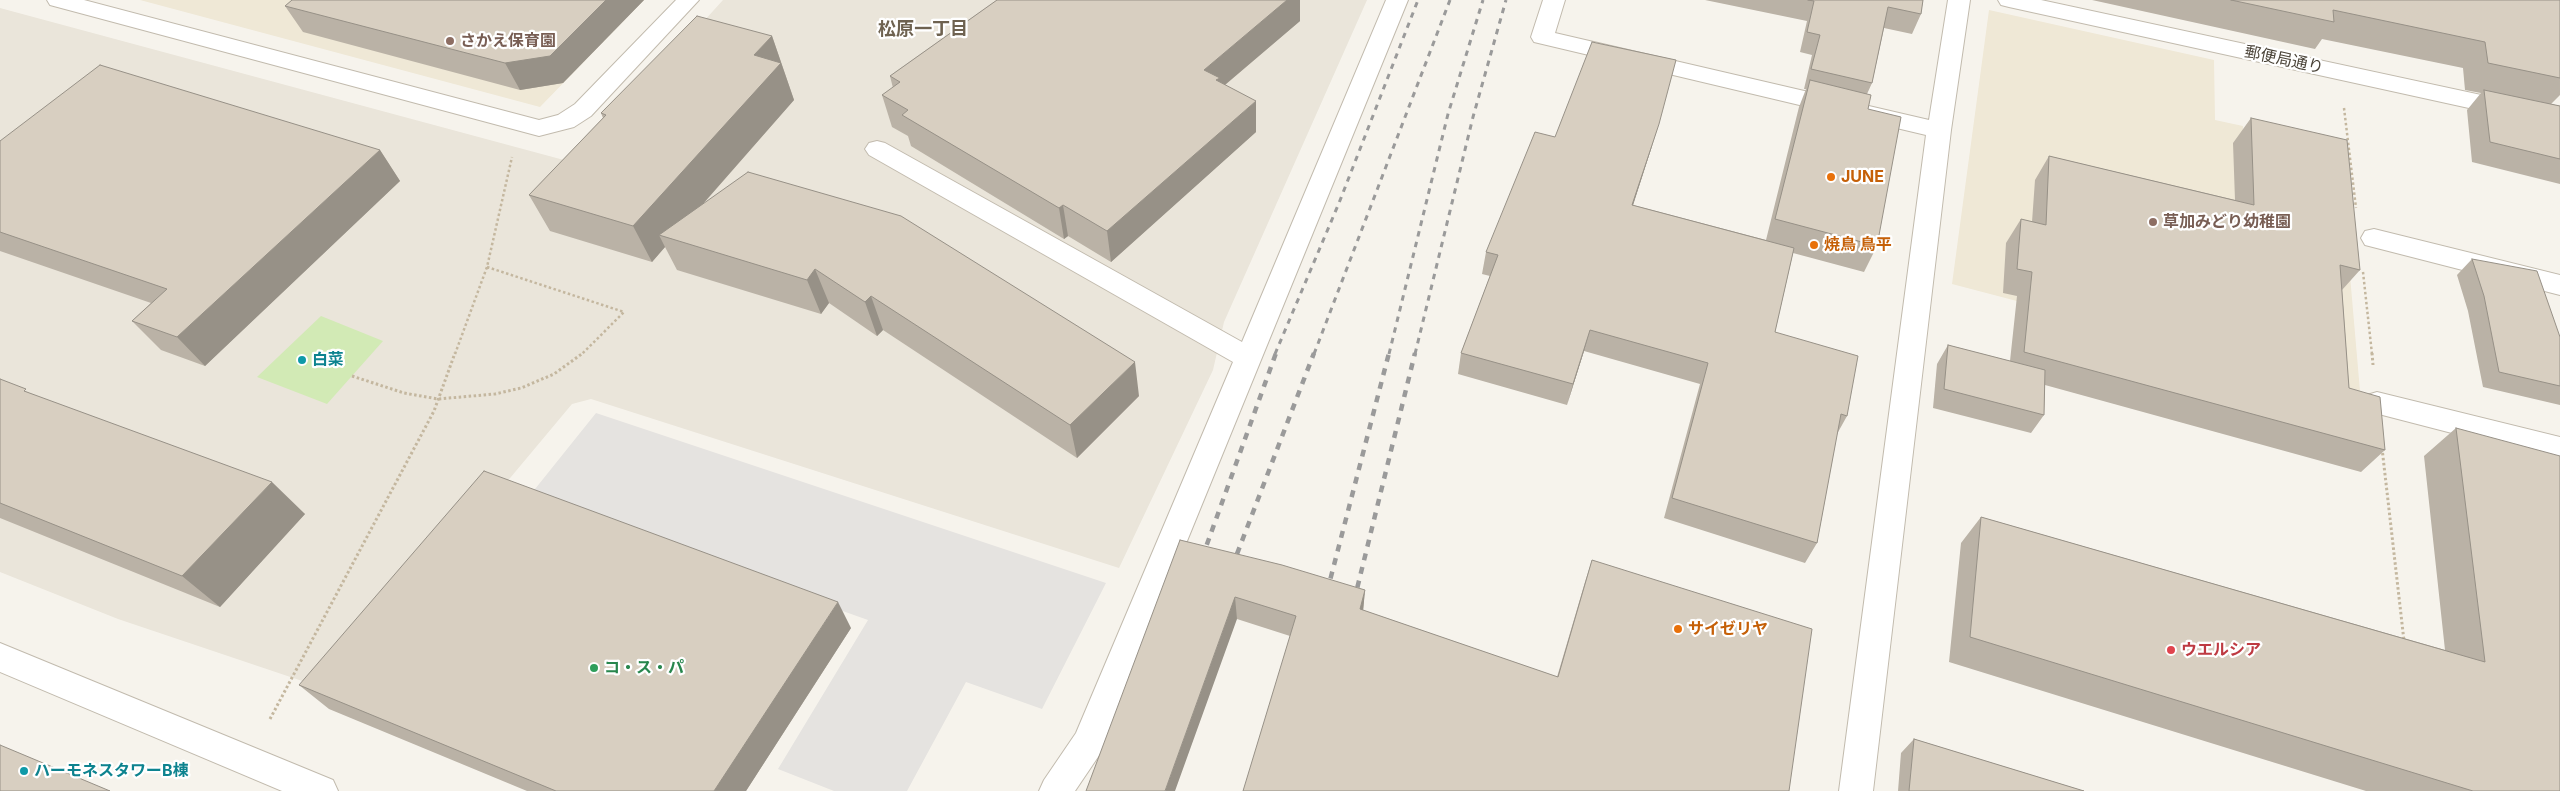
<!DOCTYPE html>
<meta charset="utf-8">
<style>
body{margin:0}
canvas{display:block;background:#f6f3ec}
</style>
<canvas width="2560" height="791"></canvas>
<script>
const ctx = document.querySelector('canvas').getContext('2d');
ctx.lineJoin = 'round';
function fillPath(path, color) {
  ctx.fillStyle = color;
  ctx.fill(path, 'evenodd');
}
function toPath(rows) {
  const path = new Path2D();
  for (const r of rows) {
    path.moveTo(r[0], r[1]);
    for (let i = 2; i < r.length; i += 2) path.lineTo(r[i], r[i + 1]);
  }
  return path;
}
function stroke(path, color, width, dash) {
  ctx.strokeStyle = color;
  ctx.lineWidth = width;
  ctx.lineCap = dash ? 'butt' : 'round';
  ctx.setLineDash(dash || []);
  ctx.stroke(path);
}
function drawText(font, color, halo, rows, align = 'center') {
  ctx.font = font + ' Inter,"Noto Sans JP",sans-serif';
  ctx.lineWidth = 4.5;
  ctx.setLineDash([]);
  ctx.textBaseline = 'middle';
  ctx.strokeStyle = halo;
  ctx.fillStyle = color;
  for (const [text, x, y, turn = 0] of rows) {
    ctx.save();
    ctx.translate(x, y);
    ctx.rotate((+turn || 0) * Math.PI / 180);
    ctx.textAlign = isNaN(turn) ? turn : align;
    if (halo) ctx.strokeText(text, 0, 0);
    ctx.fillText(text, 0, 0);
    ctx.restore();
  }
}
fillPath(toPath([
 [723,0,1367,0,1224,322,1213,370,1119,568,591,399,572,404,332,691,118,619,0,572,0,8,575,163]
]), '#eae5da');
fillPath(toPath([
 [140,0,644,0,540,107],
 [1989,10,2214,60,2215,120,2243,126,2244,137,2340,160,2360,391,1952,284]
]), '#efe8d6');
fillPath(toPath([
 [321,316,383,341,327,404,257,377]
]), '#d2eab5');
fillPath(toPath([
 [596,413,1106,583,1042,709,966,682,907,791,834,791,778,769,868,620,527,499]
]), '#e5e3e0');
const minor = toPath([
 [47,0,84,0,539,120,558,115,575,104,676,0,699,0,591,116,574,127,539,136,50,5,47,0],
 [1386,0,1408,0,1100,754,1075,791,1039,791,1044,780,1076,733,1233,362,869,155,865,149,869,143,877,141,885,143,1242,342,1386,0],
 [1543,0,1565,0,1555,33,1929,120,1948,0,1970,0,1951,130,1873,791,1839,791,1926,135,1534,42,1531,37,1543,0],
 [1998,0,2041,0,2560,112,2560,128,2009,7,2001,5,1998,0],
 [2374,229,2560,275,2560,295,2365,245,2361,238,2365,231,2374,229],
 [2377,392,2560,437,2560,461,2367,411,2363,403,2367,395,2377,392],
 [0,643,333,780,338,791,282,791,0,672,0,643]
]);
stroke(minor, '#c2bbae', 2);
stroke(toPath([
 [2344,108,2356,208],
 [487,267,624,312,582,354],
 [2363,272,2372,354],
 [455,354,487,267,512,157]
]), '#c4b79f', 2.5, [2.5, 2.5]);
stroke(toPath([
 [2372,353,2373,365],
 [352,376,404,393,438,399,495,394,521,388,554,374,583,353],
 [2382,448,2404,641],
 [270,719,434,411,455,353]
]), '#c4b79f', 3, [2.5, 2.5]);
fillPath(minor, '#fff');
stroke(toPath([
 [1275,354,1339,203,1418,0],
 [1314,354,1450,0],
 [1389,354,1448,114,1483,0],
 [1415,354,1473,117,1506,0]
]), '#9a9a9a', 3, [5.5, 5.5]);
stroke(toPath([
 [1202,558,1276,353],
 [1232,567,1314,353],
 [1327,592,1389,353],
 [1354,601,1415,353]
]), '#9a9a9a', 4.5, [7, 7]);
fillPath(toPath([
 [292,0,644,0,563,83,520,90,303,32,285,6],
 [997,0,1300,0,1300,21,1225,85,1256,132,1111,262,1068,236,1064,239,911,146,908,136,892,127,882,95,893,88,890,76],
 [1705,0,1923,0,1921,14,1912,34,1884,28,1872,83,1867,94,1877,246,1864,272,1793,253,1775,332,1847,416,1837,434,1817,543,1805,563,1664,518,1700,384,1584,351,1567,405,1458,374,1461,353,1490,276,1482,274,1486,252,1555,137,1652,146,1633,205,1766,240,1799,107,1806,89,1804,89,1812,55,1800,52,1807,21],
 [2092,0,2560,0,2560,95,2551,104,2560,106,2560,184,2472,162,2467,110,2481,93,2465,90,2463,68,2322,39,2315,49],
 [772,36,794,100,703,204,1139,396,1077,458,883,330,877,336,829,303,821,314,677,270,665,247,652,262,550,231,529,195,603,118,601,113],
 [2251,118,2360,270,2342,290,2349,388,2385,450,2361,472,2045,385,2044,415,2031,433,1933,408,1937,364,1948,345,2010,361,2017,296,2003,293,2006,243,2021,219,2032,222,2035,180,2049,156,2235,200,2233,143],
 [0,141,380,150,400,181,205,366,161,350,132,321,151,303,0,251],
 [2472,259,2560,337,2560,405,2483,387,2468,311,2457,275],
 [0,379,31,394,305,514,220,607,0,518],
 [2456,428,2560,791,2366,791,1949,662,1961,543,1981,517,2445,650,2424,456],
 [1180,540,1365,590,1363,610,1557,677,1585,582,1592,560,1792,774,1290,636,1237,619],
 [851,628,746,791,527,791,329,709,299,685],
 [1914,739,2084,791,1898,791,1901,753]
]), '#bab2a6');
fillPath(toPath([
 [606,0,644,0,563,83,520,90,505,63],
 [1287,0,1300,0,1300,21,1220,89,1204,70],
 [772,36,794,100,672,239,659,235,665,247,652,262,633,226,754,55],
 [1256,101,1256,132,1111,262,1107,231],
 [1659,124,1652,146,1626,227,1632,205],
 [380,150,400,181,205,366,177,337],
 [1063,205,1068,236,1064,239,1059,208],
 [815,269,829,303,821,314,807,280],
 [871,296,883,330,877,336,865,302],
 [1590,330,1584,351,1567,405,1573,384],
 [1135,362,1139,396,1077,458,1070,425],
 [272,482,305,514,220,607,182,576],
 [1365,590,1363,612,1360,609],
 [1235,597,1237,619,1175,791,1165,791],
 [838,602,851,628,746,791,714,791]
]), '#979187');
const building = toPath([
 [292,0,606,0,550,56,505,63,285,6,292,0],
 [997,0,1287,0,1204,70,1220,78,1216,80,1256,101,1107,231,1063,205,1059,208,902,115,908,110,882,95,900,82,890,76,997,0],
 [1808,0,1923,0,1921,14,1888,7,1872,83,1811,69,1820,35,1807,32,1814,1,1808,0],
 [2231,0,2560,0,2560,78,2488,63,2485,42,2333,10,2334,22,2231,0],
 [697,16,772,36,754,55,781,63,633,226,529,195,606,115,601,113,697,16],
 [1592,42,1676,60,1659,124,1632,205,1794,248,1775,332,1858,356,1847,416,1841,414,1817,543,1672,498,1708,363,1590,330,1573,384,1461,353,1498,255,1486,252,1535,132,1555,137,1592,42],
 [100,65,380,150,177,337,132,321,167,289,0,232,0,141,100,65],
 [1810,80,1871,95,1868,109,1901,117,1877,246,1775,219,1810,80],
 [2484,90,2560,106,2560,159,2490,142,2484,90],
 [2251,118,2347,140,2360,270,2340,265,2349,388,2380,397,2385,450,2024,352,2032,272,2017,269,2021,219,2046,225,2049,156,2254,205,2251,118],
 [748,172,901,216,1135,362,1070,425,871,296,865,302,815,269,807,280,659,235,748,172],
 [2472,259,2537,271,2560,337,2560,386,2499,372,2484,296,2472,259],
 [1948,345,2045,370,2044,415,1944,389,1948,345],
 [0,379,26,389,24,391,272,482,182,576,0,503,0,379],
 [2456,428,2560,456,2560,791,2473,791,1970,637,1981,517,2485,662,2456,428],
 [484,471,838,602,714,791,556,791,299,685,484,471],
 [1180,540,1282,565,1365,590,1360,609,1558,677,1592,560,1812,629,1789,791,1243,791,1296,616,1235,597,1165,791,1086,791,1180,540],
 [1914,739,2084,791,1909,791,1914,739],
 [0,745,110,791,0,791,0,745]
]);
fillPath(building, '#d8cfc1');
stroke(building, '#979187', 1);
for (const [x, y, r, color] of [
 [450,41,5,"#8d6e63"],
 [1831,177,5,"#e8710a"],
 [2153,222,5,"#8d6e63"],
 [1814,245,5,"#e8710a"],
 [302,360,5,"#0f9aa8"],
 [1678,629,5,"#e8710a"],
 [2171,650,5,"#e0444e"],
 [594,668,5,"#2e9e5b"],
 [24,771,5,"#0f9aa8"]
]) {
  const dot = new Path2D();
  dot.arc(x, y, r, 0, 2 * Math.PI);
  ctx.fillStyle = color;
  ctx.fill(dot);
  stroke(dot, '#fff', 2);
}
drawText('bold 16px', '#785e54', '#fff', [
 ["さかえ保育園",460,41],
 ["草加みどり幼稚園",2163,222]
], 'left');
drawText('16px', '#4b4439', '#fff', [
 ["郵便局通り",2284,60,12]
]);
drawText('bold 16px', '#c56008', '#fff', [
 ["JUNE",1841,177],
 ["焼鳥 鳥平",1824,245],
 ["サイゼリヤ",1688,629]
], 'left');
drawText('bold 16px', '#0d838f', '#fff', [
 ["白菜",312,360],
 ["ハーモネスタワーB棟",34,771]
], 'left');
drawText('bold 16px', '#be3a42', '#fff', [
 ["ウエルシア",2181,650]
], 'left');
drawText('bold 16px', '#27864d', '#fff', [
 ["コ・ス・パ",604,668]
], 'left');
drawText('bold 18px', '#6e6250', '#fff', [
 ["松原一丁目",923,30]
]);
</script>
